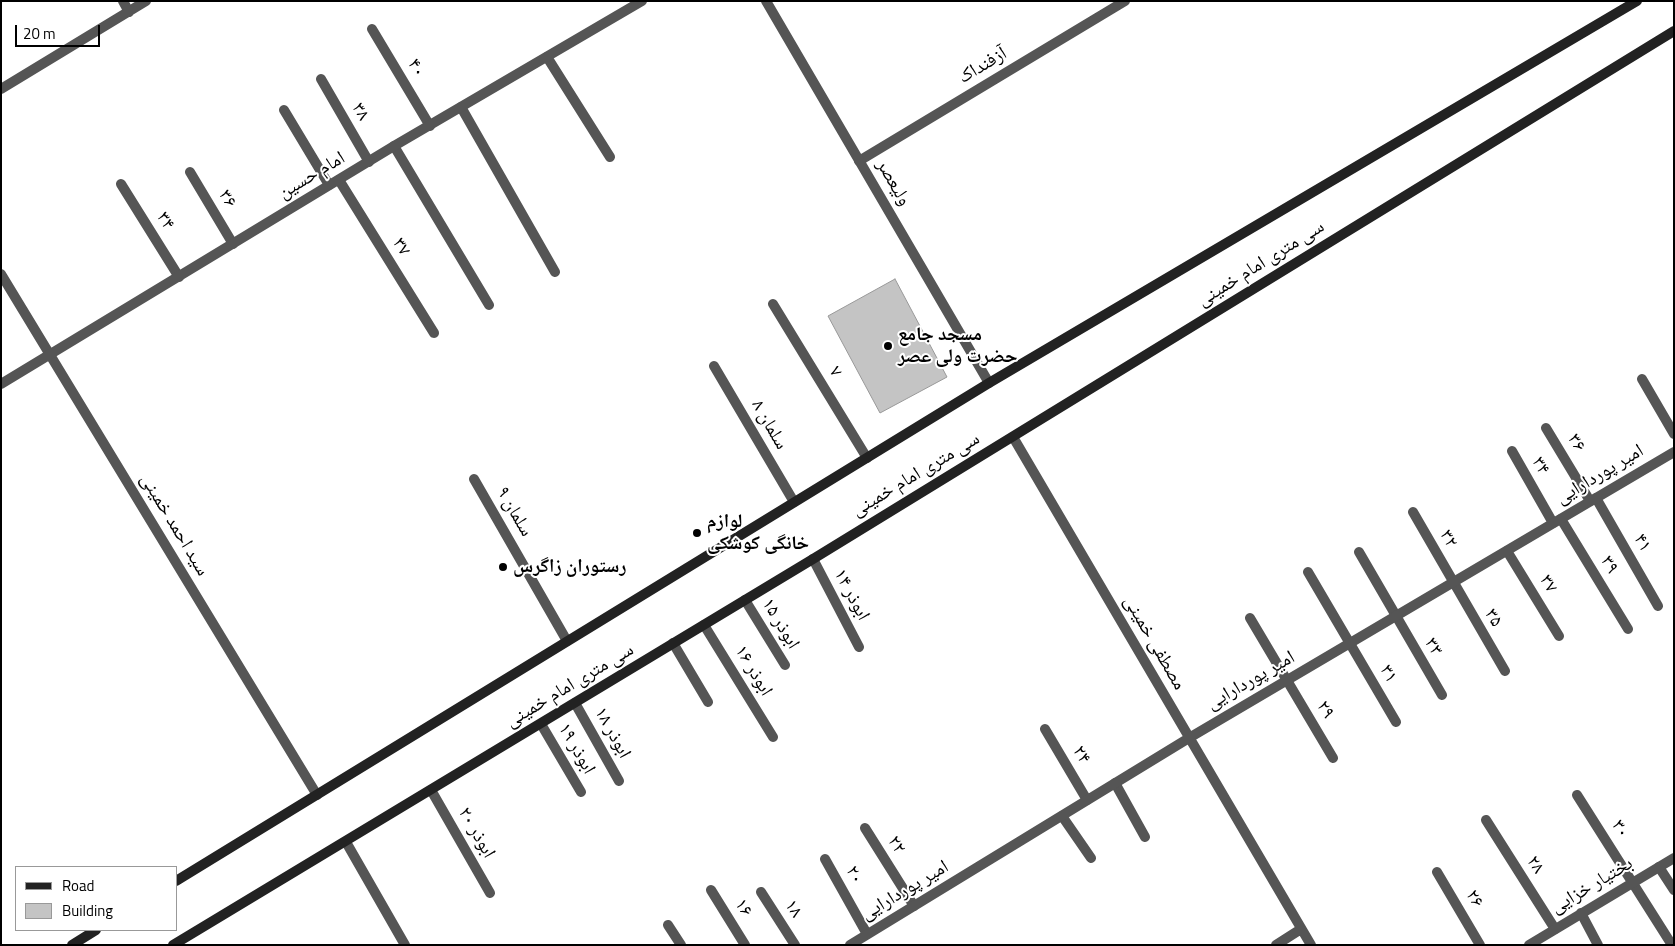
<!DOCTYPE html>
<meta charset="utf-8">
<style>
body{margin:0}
#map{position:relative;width:1675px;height:946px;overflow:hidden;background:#fff;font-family:"Titillium Web",sans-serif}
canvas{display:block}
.frame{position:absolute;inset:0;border:2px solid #000;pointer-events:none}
.legend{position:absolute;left:15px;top:866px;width:162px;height:65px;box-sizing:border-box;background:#fff;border:1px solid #999;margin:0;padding:6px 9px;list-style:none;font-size:15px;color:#000}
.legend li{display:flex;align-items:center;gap:10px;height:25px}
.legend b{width:25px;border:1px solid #999}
.scale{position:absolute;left:15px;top:25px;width:85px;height:22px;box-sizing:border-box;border:2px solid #000;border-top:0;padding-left:6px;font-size:15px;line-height:18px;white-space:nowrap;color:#000;-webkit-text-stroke:4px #fff;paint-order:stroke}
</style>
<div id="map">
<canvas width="1675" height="946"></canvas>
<div class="frame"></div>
<ul class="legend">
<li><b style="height:6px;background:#222"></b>Road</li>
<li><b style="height:14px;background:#c4c4c4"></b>Building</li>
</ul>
<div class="scale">20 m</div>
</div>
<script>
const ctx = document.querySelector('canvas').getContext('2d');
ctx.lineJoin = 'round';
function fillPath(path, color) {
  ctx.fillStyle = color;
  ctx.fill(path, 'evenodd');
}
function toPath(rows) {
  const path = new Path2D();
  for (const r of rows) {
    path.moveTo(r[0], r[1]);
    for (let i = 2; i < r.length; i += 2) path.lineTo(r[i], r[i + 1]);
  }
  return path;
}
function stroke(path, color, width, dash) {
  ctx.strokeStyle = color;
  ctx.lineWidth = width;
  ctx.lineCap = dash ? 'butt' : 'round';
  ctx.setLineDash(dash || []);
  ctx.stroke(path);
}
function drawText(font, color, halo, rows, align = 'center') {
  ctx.font = font + ' "Titillium Web","Noto Naskh Arabic",sans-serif';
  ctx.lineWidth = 4;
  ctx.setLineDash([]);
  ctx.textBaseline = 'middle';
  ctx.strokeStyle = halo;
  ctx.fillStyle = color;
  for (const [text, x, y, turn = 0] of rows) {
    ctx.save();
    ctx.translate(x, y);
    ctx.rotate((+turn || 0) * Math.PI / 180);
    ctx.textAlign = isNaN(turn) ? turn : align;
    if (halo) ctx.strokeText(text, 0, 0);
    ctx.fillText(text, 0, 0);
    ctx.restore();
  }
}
const building = toPath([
 [895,279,947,377,880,413,828,316,895,279]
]);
fillPath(building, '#c4c4c4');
stroke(building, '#999', 1);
stroke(toPath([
 [372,29,430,126],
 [547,57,610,157],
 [321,79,369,162],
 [284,110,329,185],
 [190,172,233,244],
 [339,180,434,333],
 [121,184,179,277],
 [773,304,867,458],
 [714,366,794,502],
 [1642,379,1674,434],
 [1546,428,1590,501],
 [1512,451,1553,523],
 [474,479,567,641],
 [1596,498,1658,606],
 [1413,512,1505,671],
 [1561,519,1628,629],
 [1507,551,1559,636],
 [1359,552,1442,695],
 [813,559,859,647],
 [1308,572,1396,722],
 [745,600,785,665],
 [1250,618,1333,758],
 [704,625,773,737],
 [673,643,708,702],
 [575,703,619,781],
 [541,724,581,792],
 [1045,729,1087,800],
 [1115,783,1145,837],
 [431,790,490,893],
 [1577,795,1672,945],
 [1062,816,1091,858],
 [1486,820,1555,929],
 [865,828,914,906],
 [825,859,867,934],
 [1659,867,1674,890],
 [1437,872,1480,945],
 [711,890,745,945],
 [761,892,795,945],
 [1581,913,1598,945],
 [668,925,681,945]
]), '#555', 10);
stroke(toPath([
 [123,1,129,12],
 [1,89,146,1],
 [461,107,555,272],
 [394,146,489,305],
 [859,161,1125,1],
 [1,274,317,795],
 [1013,437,1311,945],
 [346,842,405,945],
 [850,945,1189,738,1674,452],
 [1276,945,1301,929],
 [1529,945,1674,858]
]), '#555', 10);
stroke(toPath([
 [766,1,989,383],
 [1,384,394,146,642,1]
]), '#555', 10);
stroke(toPath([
 [176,881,989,383,1637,1],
 [72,945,96,930],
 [173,945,813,559,1674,31]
]), '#222', 10);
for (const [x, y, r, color] of [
 [888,346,5,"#000"],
 [697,533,5,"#000"],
 [503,567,5,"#000"]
]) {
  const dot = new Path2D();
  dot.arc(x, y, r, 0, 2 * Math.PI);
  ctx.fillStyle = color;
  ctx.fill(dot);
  stroke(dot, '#fff', 2);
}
drawText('19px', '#000', '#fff', [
 ["آزفنداک",983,66,-31],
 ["۴۰",416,68,59],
 ["۳۸",360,112,60],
 ["امام حسین",312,176,-31],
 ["وليعصر",893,183,60],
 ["۳۶",227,199,59],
 ["۳۴",165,221,58],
 ["۳۷",401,247,58],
 ["سی متری امام خمینی",1261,264,-32],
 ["۷",835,372,59],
 ["سلمان ۸",769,425,60],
 ["۳۶",1576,443,59],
 ["۳۴",1540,466,60],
 ["سی متری امام خمینی",916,475,-31],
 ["امیر پوردارایی",1600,475,-31],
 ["سلمان ۹",514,512,60],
 ["سید احمد خمینی",174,525,59],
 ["۳۲",1448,539,61],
 ["۴۱",1642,543,60],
 ["۳۹",1609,565,59],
 ["۳۷",1548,584,59],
 ["ابوذر ۱۴",851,595,62],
 ["۳۵",1493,618,59],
 ["ابوذر ۱۵",780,624,59],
 ["مصطفی خمینی",1154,643,60],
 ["۳۳",1433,647,59],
 ["ابوذر ۱۶",753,671,59],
 ["۳۱",1388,674,60],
 ["امیر پوردارایی",1251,681,-30],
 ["سی متری امام خمینی",570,686,-31],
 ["۲۹",1325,710,58],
 ["ابوذر ۱۸",612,733,61],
 ["ابوذر ۱۹",576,749,60],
 ["۲۴",1081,755,59],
 ["۳۰",1620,829,57],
 ["ابوذر ۲۰",476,833,60],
 ["۲۲",896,845,58],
 ["۲۸",1535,865,57],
 ["۲۰",854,875,61],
 ["بختیار خزایی",1592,886,-31],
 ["امیر پوردارایی",905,891,-31],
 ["۲۶",1474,899,60],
 ["۱۶",743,908,58],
 ["۱۸",793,909,58]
]);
drawText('bold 19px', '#000', '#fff', [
 ["مسجد جامع",898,335],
 ["حضرت ولی عصر",898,357],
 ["لوازم",707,522],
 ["خانگی کوشکی",707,544],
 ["رستوران زاگرس",513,567]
], 'left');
</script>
